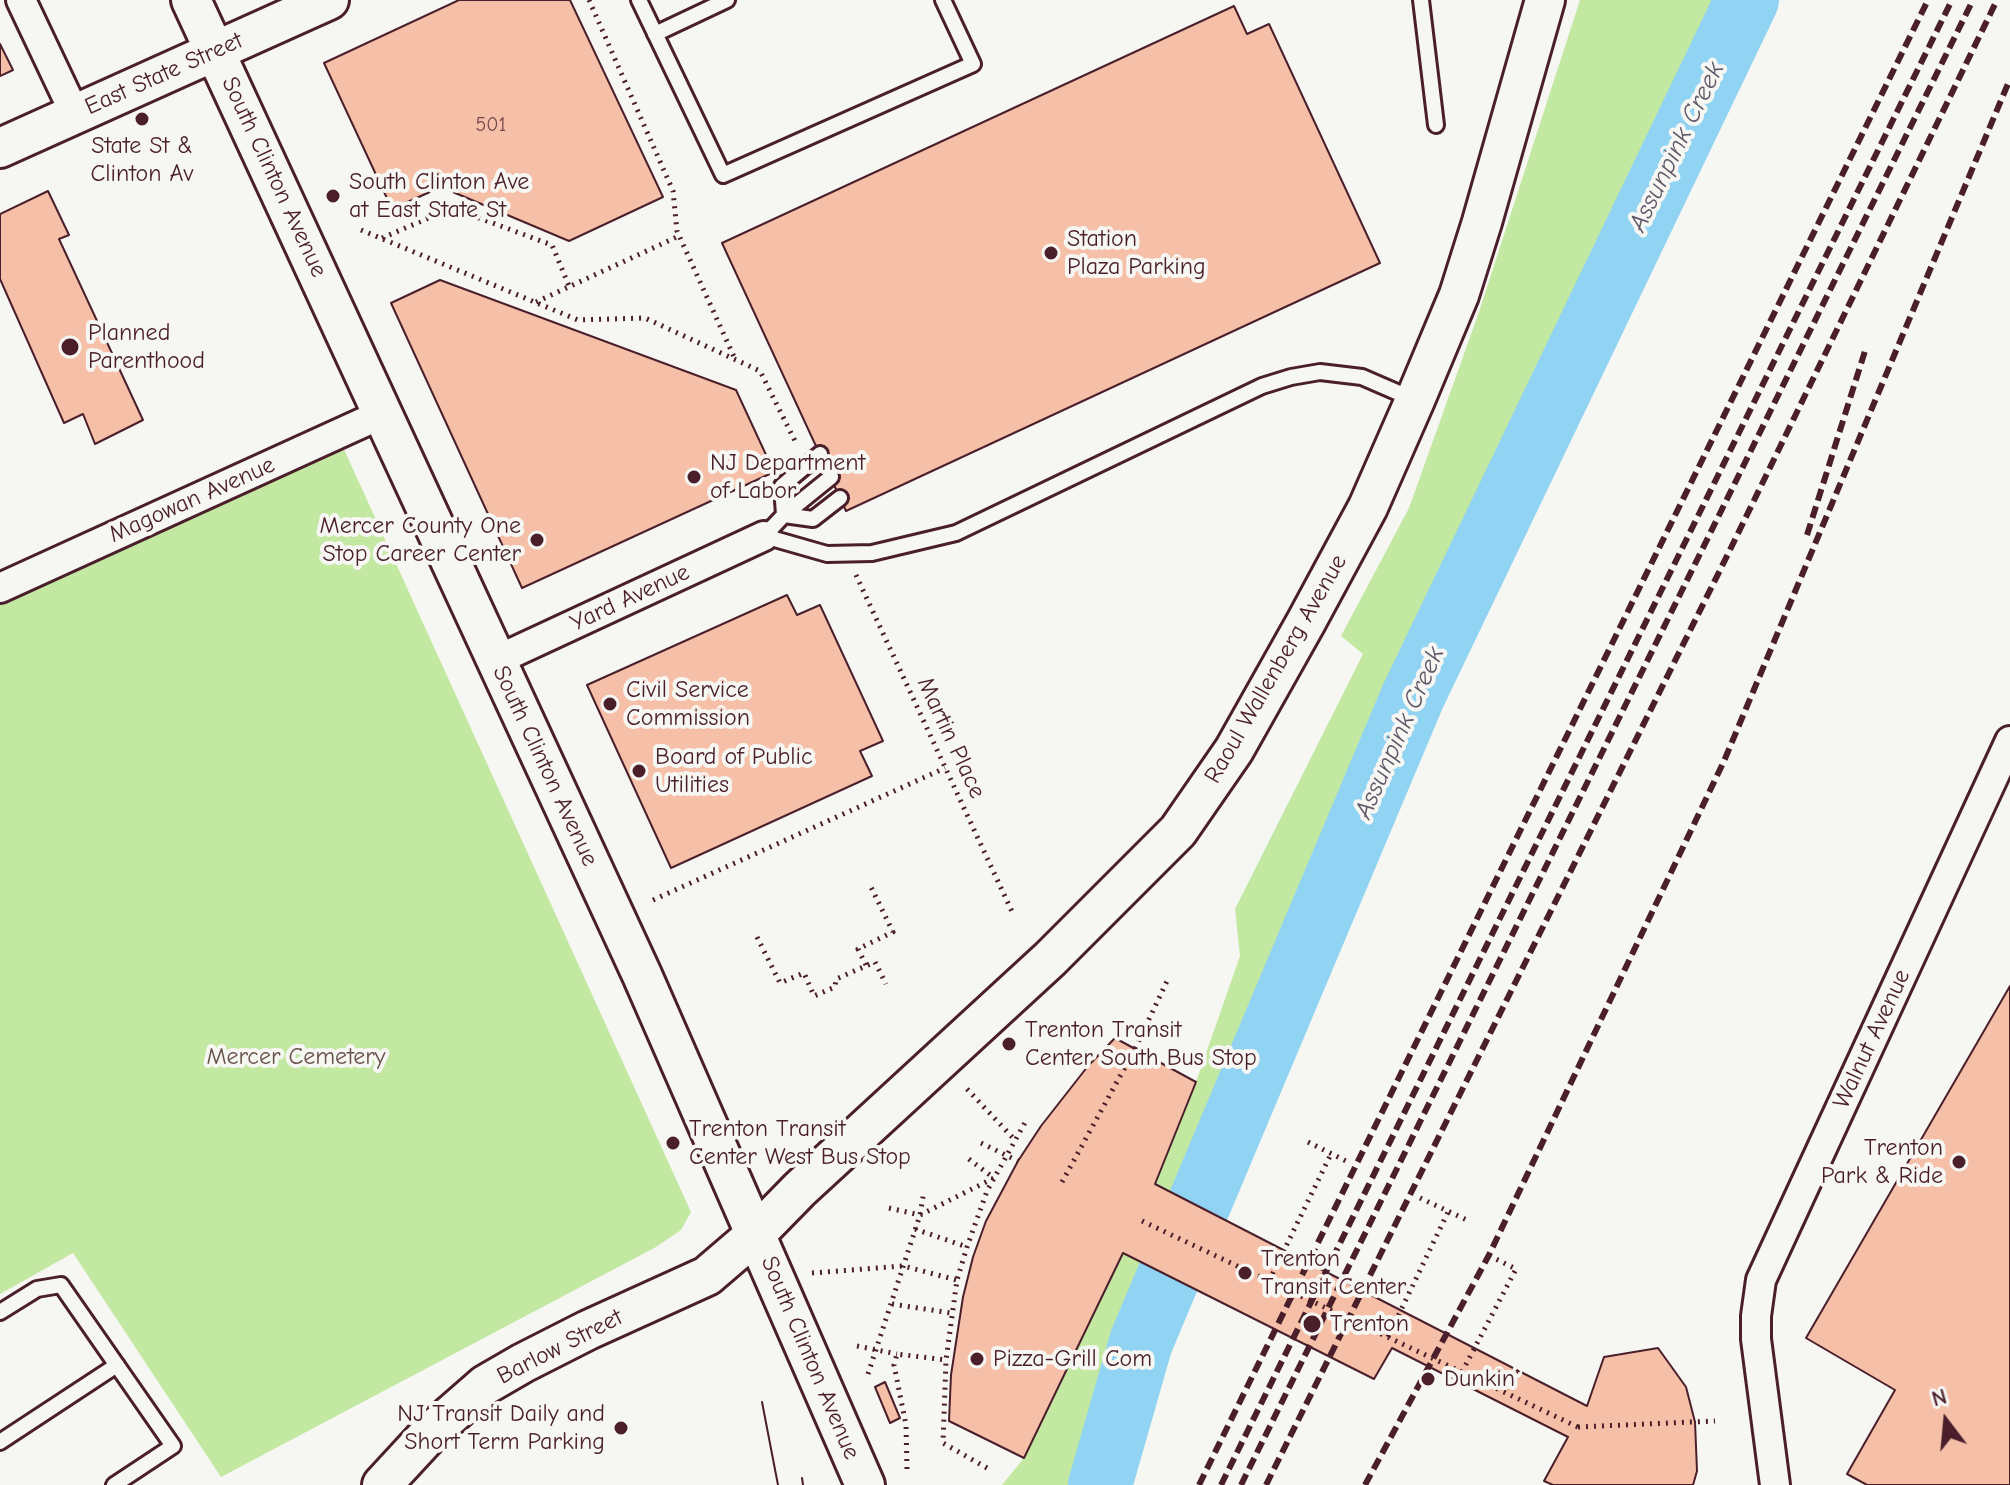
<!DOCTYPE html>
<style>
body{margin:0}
#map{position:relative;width:2010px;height:1485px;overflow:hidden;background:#f6f6f2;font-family:"Comic Neue",sans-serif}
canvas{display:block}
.north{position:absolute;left:1906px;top:1381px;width:80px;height:80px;-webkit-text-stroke:6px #f6f6f2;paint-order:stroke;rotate:344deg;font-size:22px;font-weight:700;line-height:32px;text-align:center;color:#4a1f2b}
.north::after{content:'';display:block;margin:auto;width:28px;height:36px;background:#4a1f2b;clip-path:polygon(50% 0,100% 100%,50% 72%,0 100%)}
</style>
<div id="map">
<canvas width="2010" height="1485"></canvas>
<div class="north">N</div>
</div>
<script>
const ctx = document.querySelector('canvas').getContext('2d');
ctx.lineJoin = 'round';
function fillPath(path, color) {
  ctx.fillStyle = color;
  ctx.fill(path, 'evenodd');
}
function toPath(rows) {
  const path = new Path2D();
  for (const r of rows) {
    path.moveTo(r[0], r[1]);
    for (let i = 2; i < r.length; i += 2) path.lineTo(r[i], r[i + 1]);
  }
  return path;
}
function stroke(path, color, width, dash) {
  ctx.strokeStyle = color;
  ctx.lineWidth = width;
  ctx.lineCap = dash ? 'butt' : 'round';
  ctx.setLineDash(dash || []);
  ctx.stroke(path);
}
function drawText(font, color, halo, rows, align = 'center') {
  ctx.font = font + ' "Comic Neue",sans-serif';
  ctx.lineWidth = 8;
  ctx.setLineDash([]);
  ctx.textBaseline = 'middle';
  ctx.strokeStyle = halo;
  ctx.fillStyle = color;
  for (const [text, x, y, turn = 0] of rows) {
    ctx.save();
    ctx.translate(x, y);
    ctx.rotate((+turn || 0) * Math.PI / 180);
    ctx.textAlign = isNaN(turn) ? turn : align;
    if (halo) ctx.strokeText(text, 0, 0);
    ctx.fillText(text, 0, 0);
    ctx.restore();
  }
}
fillPath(toPath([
 [1580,0,1779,0,1401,767,1222,1219,1155,1184,1196,1082,1240,956,1235,909,1363,654,1341,636,1409,508,1479,312],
 [337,434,691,1212,681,1230,656,1247,221,1477,73,1253,0,1294,0,588],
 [1123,1253,1194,1289,1124,1485,1002,1485,1024,1458]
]), '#c3e8a2');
stroke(toPath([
 [1100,1485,1141,1342,1413,696,1747,0]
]), '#91d3f2', 64);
const building = toPath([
 [459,0,570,0,663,197,569,241,441,187,392,209,324,63,459,0],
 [1234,6,1247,34,1269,24,1380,263,846,511,722,243,1234,6],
 [0,44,13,70,0,76,0,44],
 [48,191,69,235,59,239,143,420,95,444,83,414,64,423,0,279,0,214,48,191],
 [440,280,736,390,774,472,522,588,391,303,440,280],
 [787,595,797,615,820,605,883,741,860,751,872,776,671,868,587,685,787,595],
 [2010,986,2010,1485,1867,1485,1847,1474,1895,1390,1806,1338,2010,986],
 [1115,1038,1196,1082,1155,1184,1587,1406,1604,1357,1658,1348,1686,1387,1695,1422,1697,1471,1693,1485,1553,1485,1544,1481,1568,1437,1392,1348,1374,1379,1123,1253,1024,1458,949,1421,951,1375,963,1297,973,1257,986,1221,1018,1161,1041,1126,1088,1066,1115,1038],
 [885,1382,900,1418,890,1423,875,1387,885,1382]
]);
fillPath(building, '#f5c0a7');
stroke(building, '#4a1f2b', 2);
const lane = toPath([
 [639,0,723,175,973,64,943,0],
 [1421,0,1436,125],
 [655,34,727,0],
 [831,477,784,515,764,536,827,554,872,553,956,533,1262,386,1291,377,1320,372,1362,377,1415,400],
 [784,515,782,486,820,454],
 [784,515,813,519,840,498],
 [0,1312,37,1289,61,1285,173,1446,114,1485],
 [0,1442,117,1365]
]);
const street = toPath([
 [21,0,75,114],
 [0,588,384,413],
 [497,660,764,536],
 [1775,1485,1756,1339,1756,1316,1761,1280,2010,741]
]);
const secondary = toPath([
 [191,0,642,975,865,1485],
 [0,148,329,0],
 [382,1485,430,1433,485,1385,523,1363,588,1330,707,1276,756,1234,800,1189,1050,959,1178,831,1234,750,1306,622,1368,507,1415,400,1459,295,1482,222,1545,0]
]);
stroke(lane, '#4a1f2b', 20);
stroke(street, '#4a1f2b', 34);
stroke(secondary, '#4a1f2b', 44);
stroke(toPath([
 [589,0,673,191,677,231,735,359],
 [361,230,578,320,645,318,760,371,797,445],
 [382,238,452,208,552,245,569,286],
 [536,302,679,236],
 [856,575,1014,916],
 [653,900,945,768],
 [757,937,780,983,804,973,814,996,835,987,836,979,875,962,886,984],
 [866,965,858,949,893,932,870,885],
 [967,1089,1015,1140],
 [1308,1142,1346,1161],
 [981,1143,1018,1161],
 [1062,1182,1135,1049,1167,981],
 [1420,1198,1469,1221],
 [889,1208,920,1215,994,1178,966,1157],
 [915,1229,967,1247],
 [812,1273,903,1266,957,1280],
 [1269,1281,1331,1154],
 [892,1304,951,1313],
 [1388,1337,1448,1212],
 [857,1346,897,1354],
 [1462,1372,1516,1269,1494,1258],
 [868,1374,920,1215,924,1191],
 [1578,1427,1715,1421],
 [987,1468,943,1443,946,1360,957,1280,967,1247,987,1191,1027,1119],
 [907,1469,906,1425,894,1365,897,1354,946,1360]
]), '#4a1f2b', 5, [2, 6]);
stroke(lane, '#f6f6f2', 14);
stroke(street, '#f6f6f2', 28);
stroke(secondary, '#f6f6f2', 38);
stroke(toPath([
 [762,1402,778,1485],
 [802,1478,803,1485]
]), '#4a1f2b', 2);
stroke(toPath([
 [1807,535,1865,351],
 [1199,1485,1928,0],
 [1221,1485,1952,0],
 [1241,1485,1973,0],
 [1266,1485,1728,554,1997,0],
 [1365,1485,1489,1255,1724,761,2010,79]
]), '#4a1f2b', 6, [12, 6]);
stroke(toPath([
 [1142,1221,1578,1427]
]), '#4a1f2b', 5, [2, 6]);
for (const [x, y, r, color] of [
 [142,119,8,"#4a1f2b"],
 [333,196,8,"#4a1f2b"],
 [1051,253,8,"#4a1f2b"],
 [70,347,10,"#4a1f2b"],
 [694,477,8,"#4a1f2b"],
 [537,540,8,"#4a1f2b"],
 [610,704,8,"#4a1f2b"],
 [639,771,8,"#4a1f2b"],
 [1009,1044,8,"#4a1f2b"],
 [673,1143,8,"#4a1f2b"],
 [1959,1162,8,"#4a1f2b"],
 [1245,1273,8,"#4a1f2b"],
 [1312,1324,10,"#4a1f2b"],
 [977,1359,8,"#4a1f2b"],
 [1428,1379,8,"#4a1f2b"],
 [621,1428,8,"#4a1f2b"]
]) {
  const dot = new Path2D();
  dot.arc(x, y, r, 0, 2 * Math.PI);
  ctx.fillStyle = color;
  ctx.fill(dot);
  stroke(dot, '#f6f6f2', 3);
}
drawText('20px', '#75474a', null, [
 ["501",491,125]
]);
drawText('24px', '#4a1f2b', '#f6f6f2', [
 ["East State Street",164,74,-24],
 ["South Clinton Avenue",274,177,65],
 ["Magowan Avenue",192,500,-24],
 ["Yard Avenue",630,598,-25],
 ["Raoul Wallenberg Avenue",1276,669,-60],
 ["Martin Place",951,738,65],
 ["South Clinton Avenue",545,766,65],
 ["Walnut Avenue",1872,1039,-65],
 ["Barlow Street",560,1347,-27],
 ["South Clinton Avenue",810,1358,67]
]);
drawText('24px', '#4a1f2b', '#f6f6f2', [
 ["State St &",142,146,"center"],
 ["Clinton Av",142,174,"center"],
 ["South Clinton Ave",349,182],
 ["at East State St",349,210],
 ["Station",1067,239],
 ["Plaza Parking",1067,267],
 ["Planned",88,333],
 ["Parenthood",88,361],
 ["NJ Department",710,463],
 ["of Labor",710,491],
 ["Mercer County One",521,526,"right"],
 ["Stop Career Center",521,554,"right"],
 ["Civil Service",626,690],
 ["Commission",626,718],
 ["Board of Public",655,757],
 ["Utilities",655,785],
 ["Trenton Transit",1025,1030],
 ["Center South Bus Stop",1025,1058],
 ["Trenton Transit",689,1129],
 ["Center West Bus Stop",689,1157],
 ["Trenton",1943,1148,"right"],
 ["Park & Ride",1943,1176,"right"],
 ["Trenton",1261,1259],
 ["Transit Center",1261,1287],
 ["Trenton",1330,1324],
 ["Pizza-Grill Com",993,1359],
 ["Dunkin'",1444,1379],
 ["NJ Transit Daily and",605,1414,"right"],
 ["Short Term Parking",605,1442,"right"]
], 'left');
drawText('24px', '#685149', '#f6f6f2', [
 ["Mercer Cemetery",296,1057]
]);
drawText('italic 26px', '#5f5567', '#f6f6f2', [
 ["Assunpink Creek",1677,147,-64],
 ["Assunpink Creek",1400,733,-66]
]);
</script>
